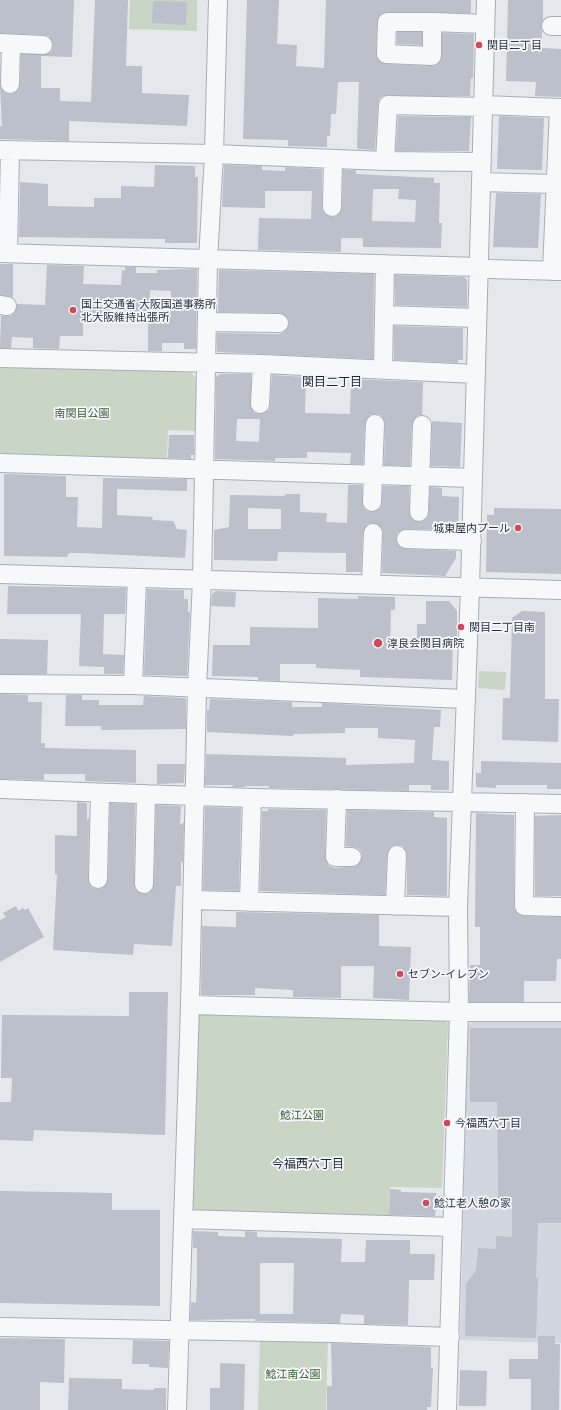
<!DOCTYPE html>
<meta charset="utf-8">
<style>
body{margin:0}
canvas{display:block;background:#e4e7ec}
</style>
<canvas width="561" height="1410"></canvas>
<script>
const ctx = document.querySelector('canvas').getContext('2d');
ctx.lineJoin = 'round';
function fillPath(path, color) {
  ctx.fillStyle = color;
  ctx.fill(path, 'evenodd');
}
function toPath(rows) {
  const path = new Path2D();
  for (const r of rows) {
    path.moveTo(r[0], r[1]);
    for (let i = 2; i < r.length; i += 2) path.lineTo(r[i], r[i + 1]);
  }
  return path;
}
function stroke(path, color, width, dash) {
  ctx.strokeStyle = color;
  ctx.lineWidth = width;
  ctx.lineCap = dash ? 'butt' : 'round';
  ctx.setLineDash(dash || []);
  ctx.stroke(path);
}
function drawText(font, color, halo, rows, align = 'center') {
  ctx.font = font + ' Lato,"Noto Sans JP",sans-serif';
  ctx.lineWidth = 3.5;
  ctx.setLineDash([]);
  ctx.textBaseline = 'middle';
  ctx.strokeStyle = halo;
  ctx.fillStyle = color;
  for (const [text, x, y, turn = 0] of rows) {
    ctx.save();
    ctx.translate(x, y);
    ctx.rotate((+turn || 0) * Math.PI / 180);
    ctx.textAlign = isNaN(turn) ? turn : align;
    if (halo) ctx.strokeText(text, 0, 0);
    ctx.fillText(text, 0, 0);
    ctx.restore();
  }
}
fillPath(toPath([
 [474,1021,561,1022,561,1343,460,1340,468,1025]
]), '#d2d6de');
fillPath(toPath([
 [130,0,197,0,197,31,129,29],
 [0,364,190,371,199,382,197,431,168,430,167,459,0,457],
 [479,671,506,672,505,690,478,688],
 [203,1012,443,1018,448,1024,442,1188,390,1187,389,1218,197,1214,188,1204,195,1020],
 [260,1338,328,1340,326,1410,258,1410]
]), '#c9d6c5');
fillPath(toPath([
 [0,0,74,0,72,57,41,56,41,88,60,88,60,101,91,102,95,0,128,0,126,66,142,66,142,93,189,95,187,126,69,121,69,141,0,139,0,126,2,126,0,86,5,93,10,94,15,93,20,84,21,54,47,54,52,51,53,45,49,36,44,35,0,33],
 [247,0,279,0,277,44,297,45,296,66,324,68,326,0,471,0,471,13,382,13,377,21,376,54,377,59,385,64,432,66,437,65,441,61,442,33,474,34,473,78,471,78,470,96,383,96,379,99,378,104,375,150,359,149,357,148,359,82,338,82,336,114,331,114,330,136,327,136,327,147,288,146,288,140,243,139],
 [508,0,543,0,543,20,541,26,542,32,542,48,561,49,561,97,535,96,536,82,506,81],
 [153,1,187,2,186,25,152,23],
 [397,32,422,32,422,45,397,44],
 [398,116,471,117,469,151,396,151],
 [499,116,544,118,542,170,497,169],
 [155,165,195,166,195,177,198,177,197,243,165,243,165,239,19,237,20,182,48,184,48,206,94,207,94,198,121,198,121,186,154,187],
 [224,165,262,166,262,170,285,171,285,167,322,169,322,207,323,212,331,217,337,216,342,208,343,170,356,170,356,174,434,178,434,183,440,183,439,223,442,223,441,248,363,247,363,238,341,238,341,252,258,250,259,218,311,219,312,191,265,191,265,208,222,207],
 [373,189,399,189,398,199,416,200,415,222,372,221],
 [496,193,541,194,538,248,493,247],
 [0,264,13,264,13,297,0,295],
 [47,265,84,266,83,284,121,285,122,270,125,271,125,267,136,267,136,273,157,273,157,270,197,269,196,349,184,349,184,343,162,343,162,351,148,351,148,320,83,318,83,336,60,336,59,349,33,348,33,338,12,337,11,348,0,348,1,316,11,316,15,312,17,304,45,305],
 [150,290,171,291,170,313,149,313],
 [219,270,374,274,373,359,217,352,217,333,279,334,284,332,289,324,288,318,280,313,218,312],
 [395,275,464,277,467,280,467,307,395,305],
 [394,326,463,328,463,360,458,360,458,363,394,360],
 [220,374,251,374,251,408,254,413,260,414,269,410,270,405,272,375,306,377,305,413,350,414,351,379,423,382,422,415,417,416,412,424,410,466,384,465,385,424,381,415,375,414,370,415,365,423,363,464,350,464,351,453,307,452,307,458,275,458,275,461,215,459,216,377],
 [237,419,260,419,259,442,236,441],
 [432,421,462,423,460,467,431,466],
 [169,435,194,435,194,455,191,455,191,459,168,458],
 [4,474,66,476,66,497,78,497,77,527,102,528,103,478,187,479,187,491,117,489,117,515,153,517,152,520,173,521,177,529,187,530,185,558,81,553,69,553,67,557,4,556],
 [348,485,362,485,363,507,367,511,372,512,381,507,383,486,409,486,410,517,418,522,424,521,428,517,430,487,442,488,442,496,459,497,458,530,406,529,397,533,396,538,397,544,405,549,456,551,456,558,445,576,382,573,383,533,382,528,374,523,368,524,363,532,361,572,346,572,346,553,278,552,277,561,214,560,214,530,229,527,230,495,285,496,285,494,300,494,300,512,327,513,326,522,347,523],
 [248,508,281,509,281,529,248,529],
 [494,508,561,509,561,574,486,572,487,515,494,515],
 [8,586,126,588,125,614,104,614,103,654,124,655,123,674,104,674,104,667,79,666,81,614,7,614],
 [147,589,184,590,184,599,188,599,188,612,190,612,187,676,144,675],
 [216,591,236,592,235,607,211,606,212,594],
 [358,596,395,597,395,610,391,610,390,647,417,647,417,624,426,624,426,601,449,601,457,611,457,640,453,640,452,680,360,677,360,670,316,668,316,664,280,664,280,681,258,680,258,677,212,676,213,645,250,645,250,627,318,628,318,598,358,599],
 [522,611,545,612,545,699,559,699,558,742,502,740,503,698,510,698,512,618],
 [0,639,48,640,47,674,0,674],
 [0,694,28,695,28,702,42,702,41,743,45,743,45,748,136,750,136,783,85,781,85,774,44,774,44,780,0,779],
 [66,695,82,695,82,700,99,700,99,705,143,705,144,696,185,698,186,700,186,729,101,730,101,726,65,726],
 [210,699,292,702,292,707,322,707,322,703,441,710,440,727,434,727,432,760,449,761,449,790,431,790,431,785,409,785,409,791,269,788,269,786,245,786,245,787,231,787,234,785,205,785,206,754,346,758,346,765,414,763,415,740,378,738,378,728,345,728,345,733,293,734,293,736,207,732,207,710,209,710],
 [481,761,561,763,561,789,547,789,547,785,496,785,496,788,476,787,476,773,481,773],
 [157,764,185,764,184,783,157,784],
 [77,802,87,803,87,820,89,818,88,879,92,888,97,889,103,888,108,879,110,803,135,804,134,884,135,889,143,894,149,893,154,884,156,805,181,806,180,825,184,822,183,863,181,861,181,886,176,886,172,946,134,944,133,955,53,950,57,875,55,874,55,835,77,836],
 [205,807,241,808,239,891,203,890],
 [268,809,326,810,325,857,329,866,335,868,357,866,362,857,361,852,358,848,346,846,347,810,434,812,434,817,447,818,447,896,407,895,407,855,403,846,397,845,392,846,387,854,385,895,260,891,262,811,268,811],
 [476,813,514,815,514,906,515,911,524,916,561,917,561,959,557,959,556,981,524,981,524,1002,469,1002,470,965,480,965,480,927,475,927],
 [561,815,561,896,535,896,535,816],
 [16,906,18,911,23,908,25,910,28,908,44,937,0,962,0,920,6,917,3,913],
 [236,912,379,915,379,946,411,947,409,1000,373,998,374,966,341,966,341,998,293,997,293,990,255,988,255,995,201,995,202,926,236,927],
 [129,992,168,992,165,1135,34,1130,33,1141,0,1140,0,1102,11,1102,12,1078,1,1078,2,1015,129,1016],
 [470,1028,561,1028,561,1223,538,1223,536,1278,538,1278,536,1338,465,1336,466,1284,476,1270,478,1248,496,1249,496,1236,512,1237,512,1200,498,1200,497,1102,470,1102],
 [390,1189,401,1190,401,1192,436,1193,436,1196,440,1196,440,1209,436,1209,435,1216,389,1215],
 [0,1191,112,1193,112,1210,160,1210,160,1306,0,1303],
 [193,1231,218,1232,218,1236,245,1237,245,1231,257,1232,257,1237,342,1239,341,1262,365,1262,366,1240,410,1240,410,1254,435,1254,434,1280,409,1280,408,1325,364,1324,364,1315,341,1314,340,1323,255,1321,255,1319,190,1320,191,1302,196,1303,197,1281,197,1248,193,1248],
 [260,1263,294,1263,293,1314,260,1314],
 [538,1336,555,1336,555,1344,560,1344,559,1410,531,1410,531,1379,509,1379,509,1359,538,1359],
 [0,1338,65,1339,64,1383,40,1382,40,1410,0,1410],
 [133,1340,169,1341,168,1368,149,1367,149,1364,132,1364],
 [331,1343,431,1347,431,1368,433,1368,431,1407,427,1407,427,1410,327,1410,327,1386,332,1386],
 [220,1363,245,1364,244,1410,210,1410,210,1388,220,1388],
 [460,1370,487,1371,486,1406,459,1406],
 [69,1378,122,1379,122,1389,154,1390,154,1388,166,1388,166,1410,68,1410]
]), '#bbc0ca');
const minor = toPath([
 [432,22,432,56,386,54,387,22,432,22,485,24],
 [551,26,561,26],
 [0,43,43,45],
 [10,84,11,44],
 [484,105,561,108],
 [0,150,214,154,385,161,482,162],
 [385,161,388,105,484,107],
 [481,182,555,184],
 [332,207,333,159],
 [0,253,478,267,489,269,561,271],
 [8,253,10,150],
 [552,271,559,108],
 [0,305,7,306],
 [384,315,477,318],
 [207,322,279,323],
 [0,358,262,364,476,374],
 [383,369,385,264],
 [260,404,262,364],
 [0,463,473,478],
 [372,502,375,424],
 [419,512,422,425],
 [406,539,472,541],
 [0,574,561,590],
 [371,584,373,533],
 [0,684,133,685,465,699],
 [133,685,137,578],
 [0,789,252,798,561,804],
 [337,799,335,857,352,857],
 [525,803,524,906,561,907],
 [98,879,100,793],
 [144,884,146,794],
 [192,900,458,907],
 [249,902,252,798],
 [395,906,397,855],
 [190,1005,459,1012,561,1012],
 [183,1219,453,1227],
 [0,1327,332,1333,450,1337],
 [177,1410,190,1005,197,688,202,580,208,260,214,154,218,0],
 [447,1410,459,1012,458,907,470,588,486,0]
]);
stroke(minor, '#a9aeb7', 20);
stroke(minor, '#f7f8fa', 18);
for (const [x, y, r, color] of [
 [479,45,4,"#d1495b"],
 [73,310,4,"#d1495b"],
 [518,528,4,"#d1495b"],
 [461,627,4,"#d1495b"],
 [378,643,5,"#d1495b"],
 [400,974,4,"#d1495b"],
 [447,1123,4,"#d1495b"],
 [426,1203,4,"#d1495b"]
]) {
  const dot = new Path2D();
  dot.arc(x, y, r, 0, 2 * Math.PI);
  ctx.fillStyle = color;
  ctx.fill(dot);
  stroke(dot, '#f4f6f9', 1.5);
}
drawText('11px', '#2b3445', '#f4f6f9', [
 ["関目二丁目",487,45],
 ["国土交通省 大阪国道事務所",81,304],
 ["北大阪維持出張所",81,317],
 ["城東屋内プール",510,528,"right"],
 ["関目二丁目南",469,627],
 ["淳良会関目病院",387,643],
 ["セブン-イレブン",408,974],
 ["今福西六丁目",455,1123],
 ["鯰江老人憩の家",434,1203]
], 'left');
drawText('11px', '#3f6138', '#f4f6f9', [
 ["南関目公園",82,413],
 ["鯰江公園",302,1115],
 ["鯰江南公園",293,1374]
]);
drawText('12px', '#1d2536', '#f4f6f9', [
 ["関目二丁目",332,382],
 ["今福西六丁目",308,1164]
]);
</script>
